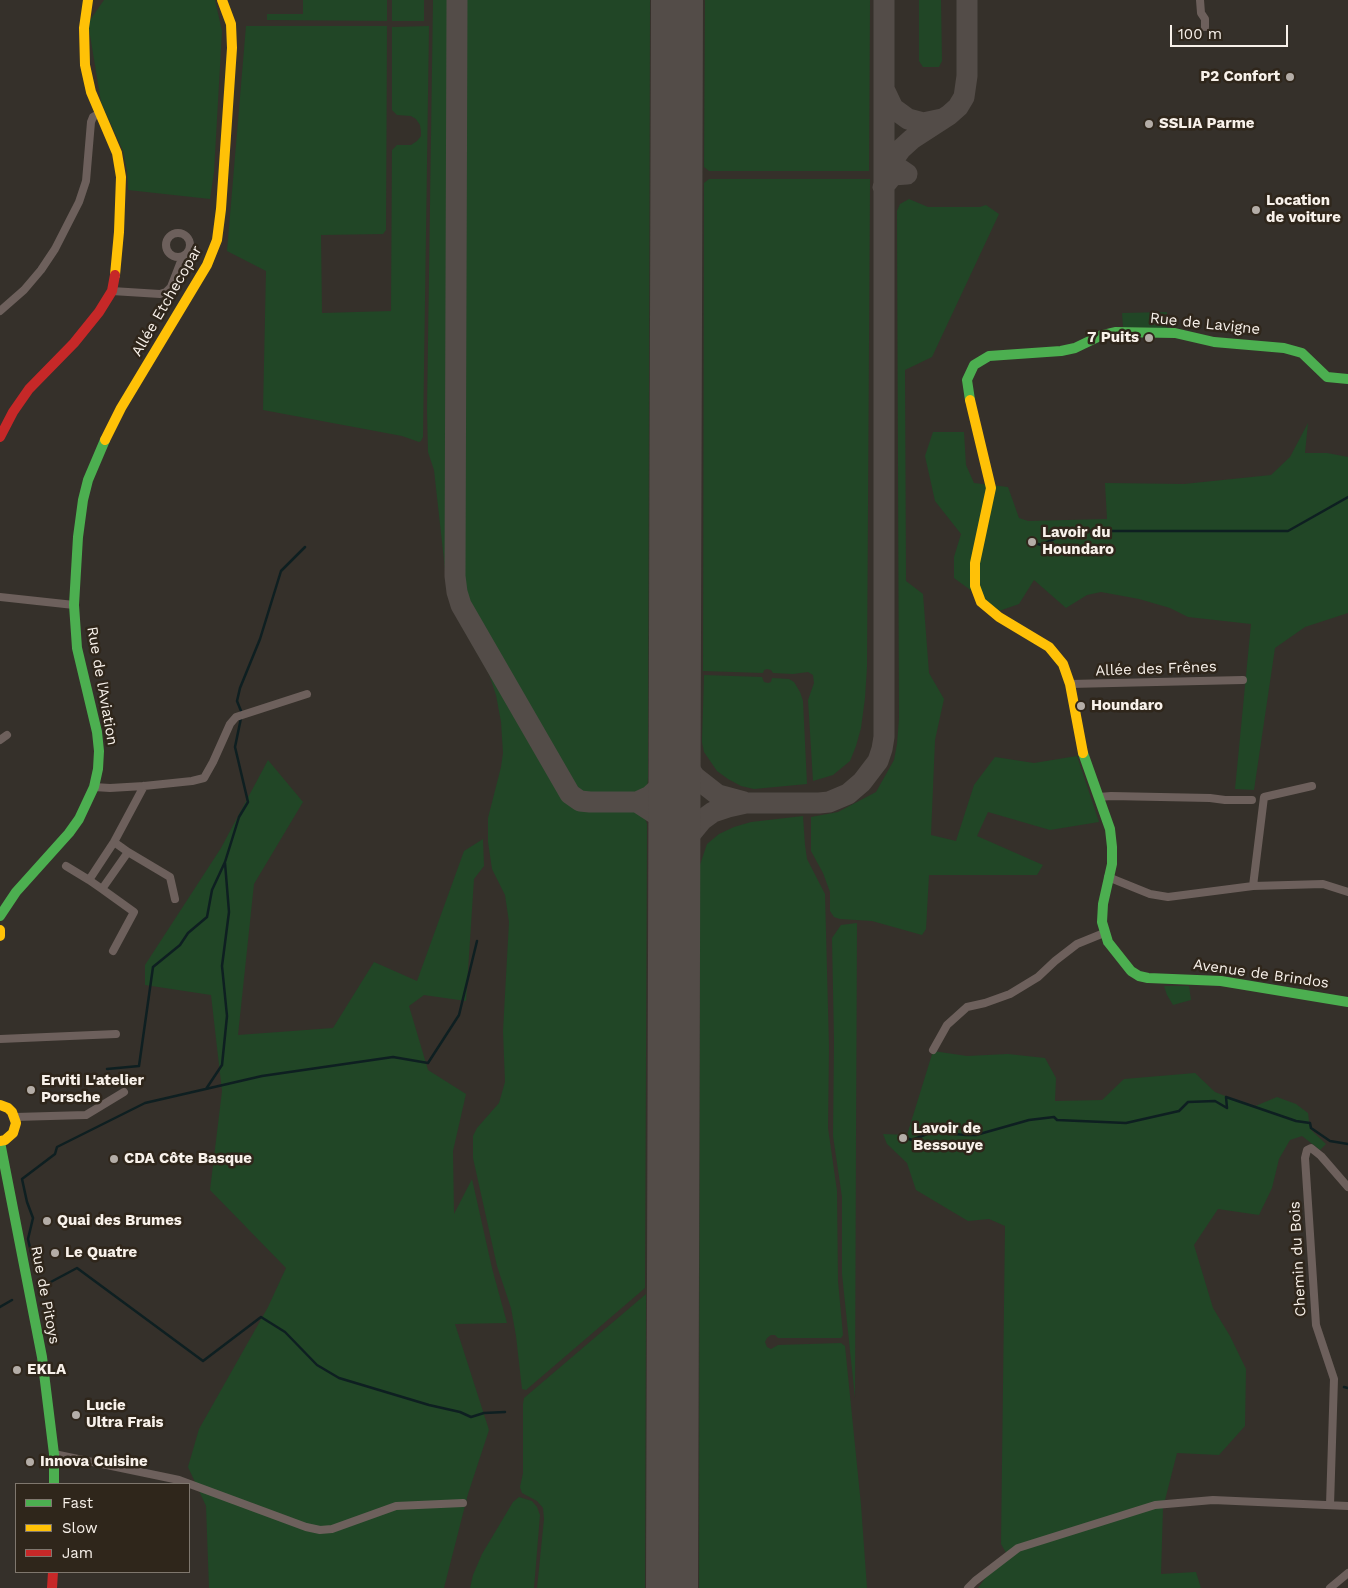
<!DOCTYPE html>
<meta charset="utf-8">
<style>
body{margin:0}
#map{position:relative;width:1348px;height:1588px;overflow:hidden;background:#35302a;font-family:"Work Sans",sans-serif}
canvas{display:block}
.legend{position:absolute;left:15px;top:1483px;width:175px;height:90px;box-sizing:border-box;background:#2f261b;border:1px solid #7f776e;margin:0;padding:6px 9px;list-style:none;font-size:15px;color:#f8f1ea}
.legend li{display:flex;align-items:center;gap:10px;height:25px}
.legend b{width:25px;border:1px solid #7f776e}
.scale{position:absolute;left:1170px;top:25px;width:118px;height:22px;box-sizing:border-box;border:2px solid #f8f1ea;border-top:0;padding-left:6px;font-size:15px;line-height:18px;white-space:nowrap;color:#f8f1ea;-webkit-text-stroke:4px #2f261b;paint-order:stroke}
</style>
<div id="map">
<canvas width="1348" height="1588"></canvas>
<ul class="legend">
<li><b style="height:6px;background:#4caf50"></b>Fast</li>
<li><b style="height:6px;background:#ffc107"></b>Slow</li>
<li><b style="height:6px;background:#c62828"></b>Jam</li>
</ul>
<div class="scale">100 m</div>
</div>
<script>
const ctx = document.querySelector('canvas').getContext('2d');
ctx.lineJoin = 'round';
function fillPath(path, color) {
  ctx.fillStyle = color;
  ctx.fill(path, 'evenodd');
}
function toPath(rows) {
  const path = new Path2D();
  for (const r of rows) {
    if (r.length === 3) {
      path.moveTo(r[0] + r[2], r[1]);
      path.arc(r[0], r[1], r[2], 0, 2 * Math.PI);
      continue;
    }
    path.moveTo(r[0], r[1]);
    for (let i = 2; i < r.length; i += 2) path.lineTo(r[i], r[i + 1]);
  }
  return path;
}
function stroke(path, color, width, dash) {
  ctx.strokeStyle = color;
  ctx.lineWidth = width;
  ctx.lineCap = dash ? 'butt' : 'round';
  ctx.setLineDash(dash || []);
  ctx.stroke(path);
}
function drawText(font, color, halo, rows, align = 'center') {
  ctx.font = font + ' "Work Sans",sans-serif';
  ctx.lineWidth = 5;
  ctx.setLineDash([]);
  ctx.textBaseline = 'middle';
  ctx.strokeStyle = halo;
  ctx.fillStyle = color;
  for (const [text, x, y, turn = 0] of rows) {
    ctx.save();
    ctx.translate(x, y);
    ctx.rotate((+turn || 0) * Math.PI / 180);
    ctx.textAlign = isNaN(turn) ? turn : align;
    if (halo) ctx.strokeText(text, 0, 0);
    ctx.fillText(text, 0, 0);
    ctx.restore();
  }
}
fillPath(toPath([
 [104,0,215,0,222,31,214,172,210,199,128,190,127,171,123,151,101,102,89,29,90,20],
 [303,0,387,0,387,21,267,20,267,14,303,14],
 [392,0,424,0,424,21,392,21],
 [433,0,453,0,451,579,451,589,455,601,450,600,447,587,434,470,428,452,427,410],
 [462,0,650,0,648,778,647,791,638,797,627,799,587,798,576,795,571,789,465,604,461,593,459,567],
 [705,0,870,0,869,171,709,171,704,167],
 [919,0,941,0,942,61,939,67,923,67,919,61],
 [246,26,387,26,386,230,383,234,321,235,322,313,391,311,392,150,397,145,411,145,417,141,421,136,421,131,420,125,416,119,411,116,397,115,392,110,392,27,429,26,423,437,421,441,419,442,402,436,263,410,266,271,227,251],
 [709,179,870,179,867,667,865,698,861,728,856,746,850,761,833,775,813,781,808,700,814,683,813,675,808,672,793,674,773,673,771,670,767,669,764,670,763,673,703,671,704,183],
 [909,199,928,207,980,207,986,205,999,214,932,357,905,370,906,581,923,594,929,673,944,699,935,740,931,835,956,841,974,785,995,757,1034,763,1077,756,1099,822,1050,830,988,812,977,836,1043,865,1037,875,929,875,926,929,922,935,872,921,840,919,834,917,830,911,830,892,823,873,811,851,811,817,838,812,876,792,894,760,897,744,899,719,897,211,900,204],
 [1167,312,1167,328,1123,327,1122,313],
 [1308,423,1305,453,1327,453,1348,457,1348,613,1305,627,1275,648,1254,790,1235,789,1251,624,1188,617,1170,608,1139,599,1101,592,1087,595,1066,608,1034,580,1019,604,999,611,954,578,954,557,961,534,935,501,925,456,933,432,964,432,966,465,974,483,1008,487,1019,518,1028,521,1107,519,1105,483,1184,484,1271,475,1290,457],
 [463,618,559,787,567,798,575,804,584,806,633,807,643,813,647,824,645,1288,526,1390,522,1389,516,1336,511,1308,497,1266,473,1158,473,1136,477,1128,499,1103,505,1082,503,1031,509,922,505,895,492,869,488,842,488,818,501,767,503,753,501,722,496,695,489,674,461,625],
 [704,675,762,677,764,682,768,683,771,682,772,678,789,679,794,682,800,692,803,701,807,784,754,789,741,786,728,779,717,771,704,752,702,742],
 [268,760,303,802,254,884,238,1035,333,1028,374,962,417,981,464,851,483,839,484,866,474,879,466,1001,424,995,409,1006,428,1070,466,1094,453,1151,454,1214,472,1179,492,1268,507,1323,455,1324,489,1430,468,1494,444,1588,209,1588,206,1506,188,1467,199,1429,268,1307,286,1268,210,1190,222,1091,211,995,145,985,145,965,221,848],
 [803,816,805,845,807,859,825,894,829,1047,828,1128,837,1191,838,1281,843,1335,841,1338,778,1338,775,1335,771,1335,767,1338,765,1342,767,1347,771,1349,778,1345,841,1343,845,1346,861,1505,867,1588,699,1588,700,865,707,844,719,834,734,827,751,822],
 [857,923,856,1135,855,1398,842,1274,842,1197,833,1136,834,1041,832,938,841,925],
 [1164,986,1189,986,1191,1000,1173,1005,1167,995],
 [933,1051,967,1056,1008,1054,1045,1058,1056,1078,1055,1101,1102,1100,1124,1079,1195,1073,1215,1092,1253,1107,1277,1097,1296,1104,1308,1113,1310,1129,1326,1144,1320,1150,1302,1136,1290,1140,1279,1159,1272,1188,1259,1215,1218,1209,1194,1245,1213,1308,1230,1336,1246,1369,1245,1426,1219,1455,1177,1453,1163,1508,1161,1574,1196,1572,1201,1588,978,1588,989,1573,1009,1558,1001,1544,1005,1226,989,1219,968,1221,916,1190,907,1163,887,1144,883,1134,907,1135],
 [646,1294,645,1588,537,1588,544,1519,543,1508,537,1501,522,1493,520,1487,523,1473,523,1404,524,1398],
 [519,1497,532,1501,537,1507,540,1515,534,1588,470,1588,473,1575,482,1554,513,1502]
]), '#214626');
stroke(toPath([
 [1032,542,1041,545,1054,539,1058,534,1073,534,1086,531,1288,531,1348,497],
 [241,711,237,701,240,688,260,639,281,571,305,547],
 [107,1069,139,1066,153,967,180,945,188,933,207,917,212,890,225,862,239,817,248,802,235,747,241,718],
 [206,1089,222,1065,227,1016,222,966,229,912,225,863],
 [906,1138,912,1140,932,1132,966,1135,976,1135,1029,1120,1054,1117,1057,1120,1126,1123,1179,1111,1188,1102,1215,1101,1227,1108,1226,1097,1296,1121,1310,1123,1311,1128,1330,1141,1348,1144],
 [38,1267,32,1257,28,1239,33,1218,27,1202,22,1179,55,1154,57,1147,145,1103,262,1076,393,1057,428,1063,459,1015,477,941],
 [47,1284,77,1268,203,1361,261,1317,285,1332,317,1365,339,1378,429,1405,460,1412,471,1417,484,1413,505,1412],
 [0,1307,12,1300],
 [1344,1387,1348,1388]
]), '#0e1f21', 2.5);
stroke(toPath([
 [457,0,455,576,457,592,461,605,570,794,580,801,590,802,637,802,650,796,665,782,671,771,674,740],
 [884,89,893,108,908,119,923,123,942,119],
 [886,177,891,163,901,149,912,139,949,115,958,107,964,97,967,76,967,0],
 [883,187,893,175,907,174,888,161,884,152],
 [676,739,683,760,695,777,718,795,744,802],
 [637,802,657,815,665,824,670,835,673,864],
 [674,877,679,851,683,843,702,820,713,812,728,807,746,803,819,803,829,802,848,794,862,782,878,761,882,749,884,737,884,0]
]), '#534c48', 21);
stroke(toPath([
 [672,1588,677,0]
]), '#534c48', 52);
stroke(toPath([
 [1200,0,1201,13,1205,19,1205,27],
 [178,245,12],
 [112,291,160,294,166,292,171,287,183,256],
 [0,311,24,290,41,270,55,249,79,202,86,181,91,122,93,117,100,113],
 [0,597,74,605],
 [1070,684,1243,680],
 [0,740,7,735],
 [94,787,110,788,144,786,192,781,204,778,213,762,230,724,236,717,307,694],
 [1099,797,1111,796,1210,798,1225,800,1252,800],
 [114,842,128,852,102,889,89,880,114,842,144,786],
 [128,852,170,877,175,899],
 [66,866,89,880],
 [1108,877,1150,894,1168,897,1253,886,1323,884,1348,892],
 [1253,886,1264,797,1312,786],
 [102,889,134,912,113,951],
 [0,1039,116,1034],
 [933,1050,947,1025,967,1007,985,1003,1010,994,1038,977,1055,961,1077,944,1104,933],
 [15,1117,86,1115,124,1092],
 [54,1454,179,1480,306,1527,320,1530,332,1529,396,1506,463,1503],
 [1330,1505,1334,1379,1316,1325,1305,1158,1307,1150,1311,1148,1321,1156,1348,1187],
 [968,1588,975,1581,1018,1548,1155,1505,1213,1500,1348,1506],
 [1330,1588,1348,1573]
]), '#6d605c', 8);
stroke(toPath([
 [970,400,967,380,974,365,989,356,1061,351,1075,348,1102,335,1115,332,1175,333,1214,342,1284,348,1302,353,1327,377,1348,379],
 [1083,753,1110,829,1112,847,1112,864,1103,904,1102,922,1108,942,1131,971,1139,976,1148,978,1221,981,1348,1002],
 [0,916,16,892,69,833,79,819,94,787,98,769,99,751,97,732,77,648,74,605,78,537,83,500,88,480,105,440],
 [0,1142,42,1357,54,1454,54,1484]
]), '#4caf50', 10);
stroke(toPath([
 [88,0,84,28,85,65,91,92,117,153,121,177,119,232,115,275],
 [970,400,991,488,975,563,975,586,981,602,999,617,1049,647,1063,664,1070,684,1083,753],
 [105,440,121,408,207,265,217,240,221,209,232,48,231,24,222,0],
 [0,930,0,936],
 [0,1105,8,1108,12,1112,16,1123,13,1133,5,1140,0,1141]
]), '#ffc107', 10);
stroke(toPath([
 [0,437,13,412,29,389,74,343,99,312,112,291,115,275],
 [52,1588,53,1572]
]), '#c62828', 10);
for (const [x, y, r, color] of [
 [1290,77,5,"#b4ada7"],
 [1149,124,5,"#b4ada7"],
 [1256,210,5,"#b4ada7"],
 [1149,338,5,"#b4ada7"],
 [1032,542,5,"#b4ada7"],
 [1081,706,5,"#b4ada7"],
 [31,1090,5,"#b4ada7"],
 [903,1138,5,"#b4ada7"],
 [114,1159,5,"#b4ada7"],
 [47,1221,5,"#b4ada7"],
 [55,1253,5,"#b4ada7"],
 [17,1370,5,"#b4ada7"],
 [76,1415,5,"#b4ada7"],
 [30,1462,5,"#b4ada7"]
]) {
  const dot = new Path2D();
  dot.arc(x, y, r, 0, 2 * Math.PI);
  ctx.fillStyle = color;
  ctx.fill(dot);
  stroke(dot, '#2f261b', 2);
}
drawText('bold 15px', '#f8f1ea', '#2f261b', [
 ["P2 Confort",1280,77,"right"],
 ["SSLIA Parme",1159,124],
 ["Location",1266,201],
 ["de voiture",1266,218],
 ["7 Puits",1139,338,"right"],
 ["Lavoir du",1042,533],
 ["Houndaro",1042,550],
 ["Houndaro",1091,706],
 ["Erviti L'atelier",41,1081],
 ["Porsche",41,1098],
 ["Lavoir de",913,1129],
 ["Bessouye",913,1146],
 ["CDA Côte Basque",124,1159],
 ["Quai des Brumes",57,1221],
 ["Le Quatre",65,1253],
 ["EKLA",27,1370],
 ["Lucie",86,1406],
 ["Ultra Frais",86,1423],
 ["Innova Cuisine",40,1462]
], 'left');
drawText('15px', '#f8f1ea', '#2f261b', [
 ["Allée Etchecopar",167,301,-60],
 ["Rue de Lavigne",1205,324,6],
 ["Allée des Frênes",1156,669,-2],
 ["Rue de l'Aviation",102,686,80],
 ["Avenue de Brindos",1261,974,8],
 ["Chemin du Bois",1298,1259,-93],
 ["Rue de Pitoys",45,1295,79]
]);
</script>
